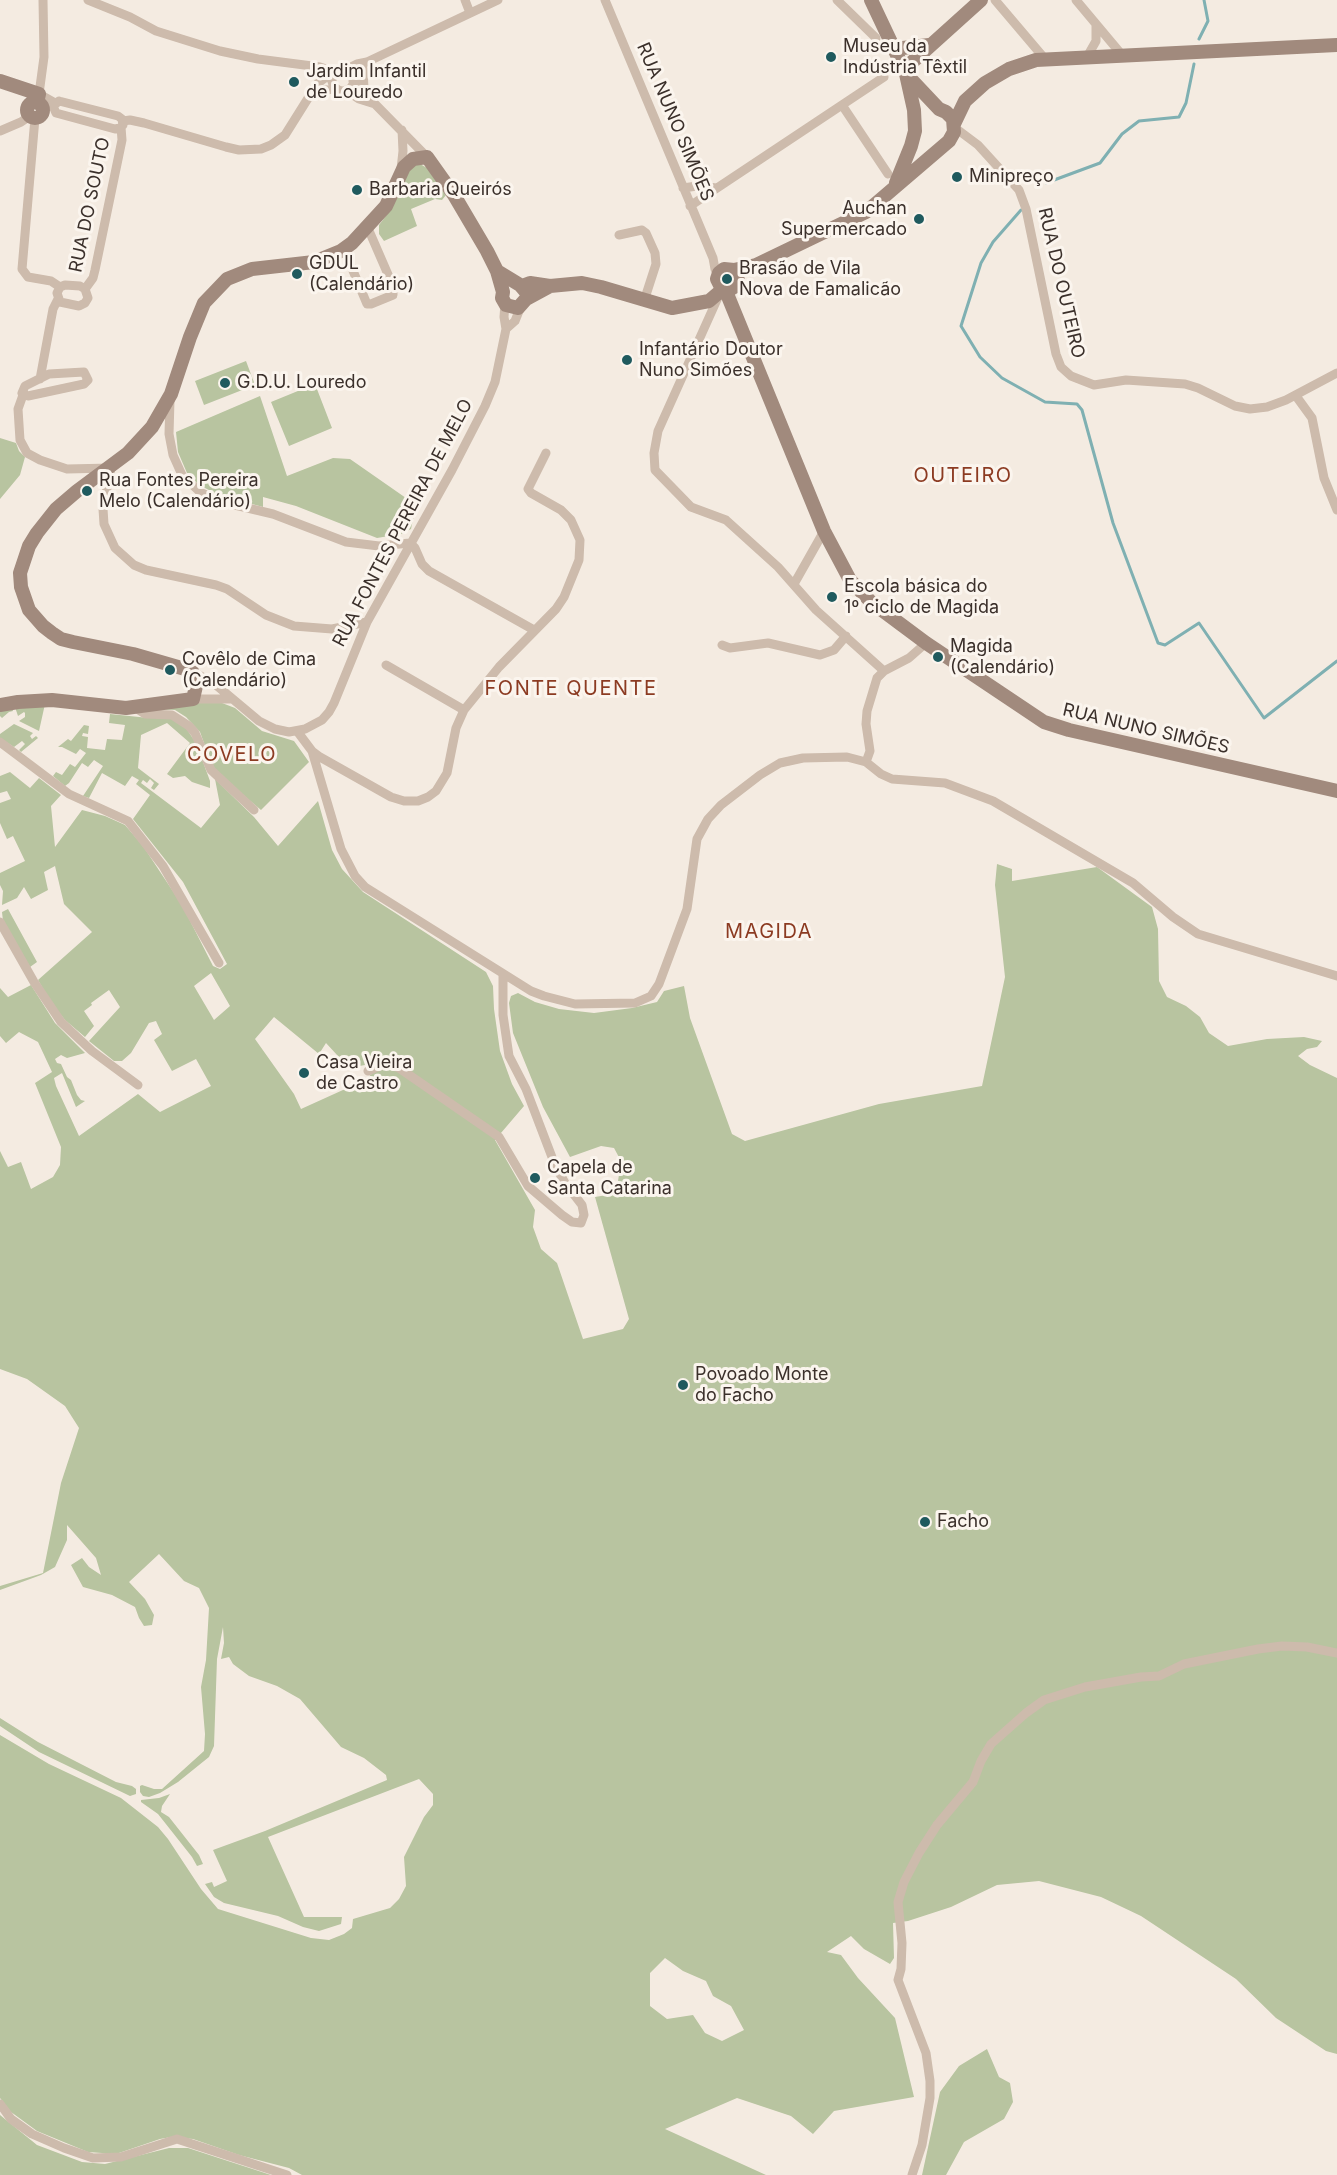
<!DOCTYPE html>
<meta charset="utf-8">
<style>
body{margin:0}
canvas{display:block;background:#f4ebe1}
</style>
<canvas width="1337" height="2175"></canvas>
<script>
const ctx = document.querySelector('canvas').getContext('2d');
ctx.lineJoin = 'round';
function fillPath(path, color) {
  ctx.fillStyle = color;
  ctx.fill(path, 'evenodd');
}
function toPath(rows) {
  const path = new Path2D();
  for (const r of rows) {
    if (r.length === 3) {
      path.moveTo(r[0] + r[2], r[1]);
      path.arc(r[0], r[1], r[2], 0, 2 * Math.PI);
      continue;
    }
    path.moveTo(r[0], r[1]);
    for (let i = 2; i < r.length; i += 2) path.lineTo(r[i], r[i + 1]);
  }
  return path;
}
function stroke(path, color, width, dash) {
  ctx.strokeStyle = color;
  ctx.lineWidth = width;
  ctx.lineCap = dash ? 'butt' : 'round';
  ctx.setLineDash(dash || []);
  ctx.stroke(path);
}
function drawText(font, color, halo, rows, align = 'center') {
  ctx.font = font + ' Inter,sans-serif';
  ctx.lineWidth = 6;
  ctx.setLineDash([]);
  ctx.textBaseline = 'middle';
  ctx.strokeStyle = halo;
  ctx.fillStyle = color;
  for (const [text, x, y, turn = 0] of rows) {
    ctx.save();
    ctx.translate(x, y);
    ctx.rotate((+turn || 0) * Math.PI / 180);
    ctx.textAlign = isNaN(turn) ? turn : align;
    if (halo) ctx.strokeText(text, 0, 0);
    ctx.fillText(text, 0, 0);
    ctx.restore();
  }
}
fillPath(toPath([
 [420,164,427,168,446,195,442,200,435,199,411,209,417,226,384,241,379,234,379,225,386,216,410,166],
 [246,361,255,385,204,405,195,381],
 [315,384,332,428,289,446,271,402],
 [260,396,287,476,333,458,350,459,416,505,411,529,401,534,377,538,296,506,263,497,263,507,219,495,199,485,187,473,178,452,176,432],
 [0,438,16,443,19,451,25,457,20,475,0,499],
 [197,703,222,703,235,708,262,731,294,741,309,762,261,810,221,776,212,765,200,732,186,717,175,710,152,709],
 [45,704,39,731,19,721,25,717,25,713,24,712,18,716,15,707,12,708,13,711,9,712,2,718,0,716,0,709,12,706],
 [110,714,149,718,172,718,186,728,196,743,210,781,210,788,192,782,185,776,173,778,167,774,190,743,167,723,141,735,138,768,159,784,154,790,151,788,154,783,150,779,147,783,143,780,141,783,201,828,220,805,215,779,254,817,278,846,318,801,332,850,342,869,363,892,486,972,493,986,494,1009,500,1051,512,1084,524,1106,495,1140,535,1210,533,1227,541,1249,557,1263,583,1339,623,1329,629,1319,595,1197,613,1194,617,1188,621,1161,614,1148,601,1146,570,1157,543,1107,513,1033,509,1003,511,996,518,993,535,1002,559,1009,594,1013,632,1008,657,1002,664,991,684,986,690,1018,732,1134,745,1141,879,1104,982,1086,1005,977,995,885,997,864,1012,869,1012,881,1097,867,1152,907,1158,929,1159,981,1167,997,1186,1006,1200,1017,1209,1033,1228,1046,1267,1039,1304,1037,1322,1041,1317,1047,1307,1049,1298,1056,1310,1065,1337,1078,1337,2054,1326,2051,1276,2018,1236,1979,1141,1916,1101,1897,1039,1881,997,1885,951,1907,908,1921,893,1923,894,1958,890,1964,864,1949,851,1936,827,1952,841,1955,858,1978,895,2018,914,2097,834,2111,813,2134,791,2116,737,2098,665,2129,766,2175,302,2175,289,2168,239,2155,193,2139,171,2137,160,2139,116,2154,88,2152,37,2131,11,2112,0,2098,0,1735,49,1764,121,1798,158,1827,168,1839,201,1889,218,1909,311,1938,329,1940,344,1934,352,1928,353,1919,390,1908,399,1899,406,1886,404,1857,424,1817,433,1805,433,1794,419,1779,268,1837,304,1917,342,1917,341,1924,319,1931,303,1927,278,1916,224,1903,214,1897,205,1884,212,1882,214,1887,227,1881,213,1850,265,1831,387,1780,386,1775,364,1758,341,1747,300,1699,277,1686,249,1676,233,1664,229,1657,221,1659,224,1643,223,1627,217,1659,214,1746,209,1757,178,1782,160,1793,149,1797,143,1796,140,1792,140,1786,142,1785,154,1789,162,1789,204,1751,205,1734,201,1687,206,1660,209,1608,199,1588,184,1581,159,1554,129,1582,145,1599,154,1615,152,1625,144,1626,139,1618,135,1607,112,1595,83,1587,71,1565,82,1558,89,1567,101,1575,96,1558,67,1525,67,1540,55,1567,41,1575,0,1590,0,1586,43,1573,61,1483,79,1428,65,1406,27,1379,0,1369,0,1151,8,1167,21,1162,31,1189,53,1177,60,1165,61,1147,35,1083,52,1072,38,1042,19,1032,6,1043,0,1036,0,988,8,997,31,985,55,1023,85,1053,67,1058,61,1055,55,1059,57,1063,61,1064,67,1077,71,1080,77,1095,81,1100,85,1101,76,1107,62,1073,54,1078,56,1086,79,1136,138,1094,160,1112,211,1086,196,1059,172,1071,154,1040,162,1034,156,1021,149,1023,131,1053,122,1061,114,1061,89,1041,120,1007,109,990,91,1003,92,1005,84,1011,94,1026,85,1037,65,1020,51,1002,38,980,92,932,64,904,55,866,44,872,48,890,31,899,24,887,17,898,2,905,3,891,0,885,0,873,25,861,13,836,7,839,0,823,0,803,11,799,7,791,0,793,0,776,10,772,30,788,39,778,61,795,51,806,55,847,82,810,105,816,125,825,143,846,182,905,213,966,220,969,227,964,183,882,133,819,150,795,136,784,139,780,132,776,125,786,102,773,89,798,83,796,103,766,94,760,88,767,82,763,69,783,65,786,53,776,56,772,62,775,70,764,75,767,86,753,80,749,76,754,62,747,58,747,68,739,71,741,84,725,89,726,88,734,83,733,82,736,88,737,87,748,105,750,107,739,122,740,125,725,109,723],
 [211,973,230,1006,214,1020,194,986],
 [274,1017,319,1054,326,1043,349,1068,386,1061,365,1080,301,1109,294,1094,255,1039],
 [665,1958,683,1971,706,1981,713,1996,731,2006,744,2030,722,2041,705,2033,693,2015,667,2019,650,2006,650,1973],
 [14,724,33,733,30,736,32,739,36,736,38,738,21,752,19,750,25,744,22,741,14,747,0,738,0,734],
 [8,909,37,962,30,967,3,921,2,912],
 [0,1718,38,1742,116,1782,132,1786,136,1789,136,1794,130,1796,39,1752,0,1726],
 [170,1794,162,1806,161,1812,169,1817,199,1855,203,1864,197,1866,192,1857,158,1814,141,1802,141,1800,159,1798],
 [987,2049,999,2077,1010,2083,1013,2102,1004,2119,964,2142,946,2175,922,2175,940,2092,959,2066],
 [0,2115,37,2145,82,2162,105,2164,169,2148,188,2148,271,2175,0,2175]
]), '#b8c4a0');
stroke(toPath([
 [1199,39,1208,21,1204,0],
 [1046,183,1100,163,1122,134,1139,121,1179,117,1186,103,1194,64],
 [1021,210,993,242,981,263,961,326,980,357,1002,378,1045,402,1077,404,1082,410,1113,523,1158,643,1165,645,1199,623,1264,718,1337,661]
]), '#7fb0b2', 3);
stroke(toPath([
 [43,0,44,57,39,94,55,103],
 [88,0,130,17,156,31,220,51,258,59,320,67,336,72],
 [465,0,470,13],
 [605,0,713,258,715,269,718,276],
 [837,0,876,38],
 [995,0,1045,59],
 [1076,0,1122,55],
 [1087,57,1096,41,1096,24],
 [363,68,364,89],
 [343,80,11],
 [345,70,357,64,367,62,498,0],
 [353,81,360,86,375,104,427,157],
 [313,89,328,90,336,88],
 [346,90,359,99,375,104],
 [59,101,118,116,122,119,123,125,120,128,115,129,56,113,53,106,59,101],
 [842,105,888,174],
 [35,118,22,269,28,277,51,281,60,287],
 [123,121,130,120,144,123,226,147,239,150,261,149,271,145,285,135,317,84,325,78,333,77],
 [954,127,978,145,1019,190,1026,209,1056,354,1061,367,1071,376,1094,385,1126,380,1185,384,1198,388,1235,406,1250,409,1267,407,1286,400,1337,373],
 [0,131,21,122,30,116],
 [401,169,403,151,402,130],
 [683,188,697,186,717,188],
 [690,206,884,77],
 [619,235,642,230,646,233,655,253,656,264,644,301],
 [351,266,367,304,371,304,393,295,393,286,367,226],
 [65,285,80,286,85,289,88,298,85,303,79,306,60,302,57,293,60,287,65,285],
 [85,289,93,278,95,270,122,140,121,127],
 [720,293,658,431,654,453,655,470,691,507,726,520,778,567,816,610,884,671],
 [506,329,515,321,521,306],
 [84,372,88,380,84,384,28,396,22,393,25,386,49,374,84,372],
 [40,379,53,309,58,299],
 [23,395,18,409,20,440,27,453,40,460,67,469,111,468,103,509,104,524,115,548,134,565,146,570,216,585,227,589,266,615,294,626,332,629,367,622],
 [1296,396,1312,418,1324,478,1337,510],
 [170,400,169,434,173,455,182,475,200,492,222,502,273,514,346,542,379,546,410,543,415,548,422,564,429,571,534,630],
 [794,584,824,531],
 [722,645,730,648,768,643,820,655,834,650,846,636],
 [386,665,464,710],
 [192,671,216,685,259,721,275,729,289,732,305,729,322,720,329,712,334,703,367,622,452,470,485,406,495,382,506,329,504,317,505,303],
 [193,699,231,699],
 [134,707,145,714,172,715,189,726,195,733,211,770,254,810],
 [297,731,312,751,320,757,391,797,404,801,418,801,428,797,436,791,447,773,456,728,464,710,499,667,556,609,564,597,579,560,580,540,571,520,561,510,531,493,528,489,546,453],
 [0,742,69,794,128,821,163,866,219,963],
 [312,751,341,849,355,876,365,887,531,991,544,996,575,1004,635,1003,651,996,659,984,687,909,697,839,708,819,721,805,760,775,780,763,803,758,847,757,866,762,870,751,866,724,867,711,877,678,884,671,909,658,926,643],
 [866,762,881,774,892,779,945,783,993,801,1133,883,1173,917,1198,934,1337,976],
 [0,922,34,982,61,1022,92,1051,138,1085],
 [368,1071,382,1065,391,1065,399,1068,499,1137,528,1186,562,1215,572,1222,581,1223,584,1215,582,1205,565,1183,555,1165,526,1089,509,1056,503,1015,503,975],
 [0,2104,11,2119,32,2134,64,2148,93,2158,121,2157,177,2139,287,2175],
 [912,2175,922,2145,930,2098,930,2081,926,2053,898,1980,901,1969,902,1943,898,1902,904,1882,919,1853,937,1825,973,1782,981,1761,991,1744,1026,1713,1044,1700,1085,1687,1141,1677,1159,1676,1184,1664,1258,1649,1282,1646,1307,1647,1337,1653]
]), '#cdbbac', 9);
stroke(toPath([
 [871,0,906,74,914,110,915,131,911,146,896,183],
 [894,49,929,45],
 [903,67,910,64,981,0],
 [0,81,39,94,37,103],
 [35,110,8],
 [954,124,965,101,985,83,1009,69,1036,60,1337,45],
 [734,270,738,280,736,286,729,290,721,287,717,279,719,273,724,269,734,270,756,265,866,212,949,141,954,132,953,119,946,112,939,109,906,74],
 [497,271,520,285,526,292],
 [522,286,530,283,550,286,582,283,601,287,672,308,709,301,723,289],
 [725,289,824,531,850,580,871,602,926,643,1044,722,1069,730,1337,791],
 [0,705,18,702,52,700,126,708,193,699,196,686,192,671,133,654,73,642,61,639,52,633,43,626,29,610,21,587,20,573,29,546,37,533,56,509,77,491,128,453,152,427,171,394,190,337,204,303,227,279,252,269,314,262,341,251,352,243,386,206,404,167,413,159,427,157,454,195,487,251,497,271,503,292,502,298,506,305,518,308,526,299,550,286]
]), '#a18a7d', 14);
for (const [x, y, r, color] of [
 [831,57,6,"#1f5a5e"],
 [294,82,6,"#1f5a5e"],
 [957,177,6,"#1f5a5e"],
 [357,190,6,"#1f5a5e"],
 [919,219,6,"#1f5a5e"],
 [297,274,6,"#1f5a5e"],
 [727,279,6,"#1f5a5e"],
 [627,360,6,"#1f5a5e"],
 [225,383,6,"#1f5a5e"],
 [87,491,6,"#1f5a5e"],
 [832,597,6,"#1f5a5e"],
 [938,657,6,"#1f5a5e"],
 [170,670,6,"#1f5a5e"],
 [304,1073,6,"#1f5a5e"],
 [535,1178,6,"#1f5a5e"],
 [683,1385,6,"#1f5a5e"],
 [925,1522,6,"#1f5a5e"]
]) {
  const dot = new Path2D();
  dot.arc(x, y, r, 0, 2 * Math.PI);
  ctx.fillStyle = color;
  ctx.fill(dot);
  stroke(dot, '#fbf5ee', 2);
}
drawText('18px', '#3b302b', '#fbf5ee', [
 ["Museu da",843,47],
 ["Indústria Têxtil",843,68],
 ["Jardim Infantil",306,72],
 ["de Louredo",306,93],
 ["Minipreço",969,177],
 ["Barbaria Queirós",369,190],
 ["Auchan",907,209,"right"],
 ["Supermercado",907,230,"right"],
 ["GDUL",309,264],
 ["(Calendário)",309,285],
 ["Brasão de Vila",739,269],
 ["Nova de Famalicão",739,290],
 ["Infantário Doutor",639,350],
 ["Nuno Simões",639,371],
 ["G.D.U. Louredo",237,383],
 ["Rua Fontes Pereira",99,481],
 ["Melo (Calendário)",99,502],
 ["Escola básica do",844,587],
 ["1º ciclo de Magida",844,608],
 ["Magida",950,647],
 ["(Calendário)",950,668],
 ["Covêlo de Cima",182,660],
 ["(Calendário)",182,681],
 ["Casa Vieira",316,1063],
 ["de Castro",316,1084],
 ["Capela de",547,1168],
 ["Santa Catarina",547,1189],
 ["Povoado Monte",695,1375],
 ["do Facho",695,1396],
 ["Facho",937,1522]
], 'left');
drawText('18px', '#3b302b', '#fbf5ee', [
 ["RUA NUNO SIMÕES",675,122,67],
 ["RUA DO SOUTO",90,205,-78],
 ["RUA DO OUTEIRO",1061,283,77],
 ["RUA FONTES PEREIRA DE MELO",403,523,-62],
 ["RUA NUNO SIMÕES",1146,729,13]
]);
ctx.letterSpacing = '1.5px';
drawText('20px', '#8c3b22', '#fbf5ee', [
 ["OUTEIRO",963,476],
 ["FONTE QUENTE",571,689],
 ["COVELO",232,755],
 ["MAGIDA",769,932]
]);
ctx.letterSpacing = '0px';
</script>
